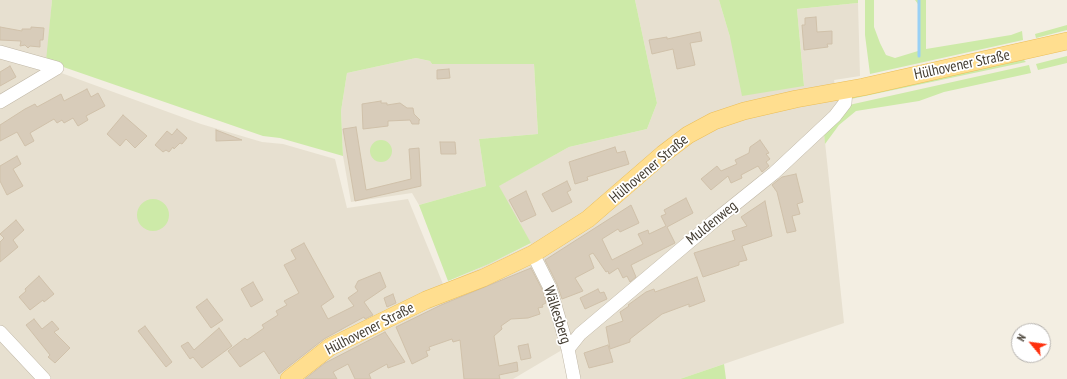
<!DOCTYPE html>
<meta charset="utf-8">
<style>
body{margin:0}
#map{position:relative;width:1067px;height:379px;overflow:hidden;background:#f3eee2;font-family:"PT Sans Narrow",sans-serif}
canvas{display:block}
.north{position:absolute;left:1011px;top:323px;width:40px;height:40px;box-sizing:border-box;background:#fff;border:1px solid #b4b1ad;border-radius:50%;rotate:299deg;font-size:11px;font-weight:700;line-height:16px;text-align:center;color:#443d32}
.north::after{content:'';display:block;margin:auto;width:14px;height:18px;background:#ff300d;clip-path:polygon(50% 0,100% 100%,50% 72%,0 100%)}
</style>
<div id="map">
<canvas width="1067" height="379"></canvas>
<div class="north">N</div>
</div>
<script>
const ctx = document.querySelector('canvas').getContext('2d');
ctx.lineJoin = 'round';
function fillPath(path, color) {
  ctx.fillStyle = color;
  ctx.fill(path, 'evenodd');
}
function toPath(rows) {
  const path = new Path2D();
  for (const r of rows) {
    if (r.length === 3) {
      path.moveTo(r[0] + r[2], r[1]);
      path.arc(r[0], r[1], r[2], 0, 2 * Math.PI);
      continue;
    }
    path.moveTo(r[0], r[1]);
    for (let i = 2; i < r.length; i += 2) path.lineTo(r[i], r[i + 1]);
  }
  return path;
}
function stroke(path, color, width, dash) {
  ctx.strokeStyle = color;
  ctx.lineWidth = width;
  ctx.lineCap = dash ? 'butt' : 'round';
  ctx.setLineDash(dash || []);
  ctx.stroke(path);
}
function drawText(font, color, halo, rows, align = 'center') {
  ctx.font = font + ' "PT Sans Narrow",sans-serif';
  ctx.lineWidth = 3.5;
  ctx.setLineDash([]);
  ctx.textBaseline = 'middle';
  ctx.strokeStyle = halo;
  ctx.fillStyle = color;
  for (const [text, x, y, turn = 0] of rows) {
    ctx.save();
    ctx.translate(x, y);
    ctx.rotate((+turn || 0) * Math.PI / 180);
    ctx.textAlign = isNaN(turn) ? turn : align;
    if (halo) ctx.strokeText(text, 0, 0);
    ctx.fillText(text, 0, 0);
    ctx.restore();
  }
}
fillPath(toPath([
 [0,0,52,0,48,49,45,67,201,124,262,142,283,144,335,159,347,208,408,199,443,284,489,264,531,244,498,186,569,147,647,129,657,103,635,0,719,0,730,37,804,85,797,9,858,3,860,76,834,80,839,107,823,123,844,323,680,379,576,379,567,347,513,379,0,379],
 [416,58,430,61,432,64,534,64,538,134,479,139,486,186,419,205,412,193,351,202,343,156,341,111,347,73]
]), '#e7e0d0');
fillPath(toPath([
 [52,0,635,0,657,103,647,129,569,147,499,186,531,243,489,264,448,281,419,205,486,186,479,139,538,134,534,64,432,64,430,61,416,58,347,73,341,111,343,156,280,138,263,136,46,61],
 [719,0,858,0,858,3,797,9,804,86,742,96,730,37],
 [865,0,874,0,874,27,880,43,886,55,895,58,918,51,918,4,915,0,926,0,926,49,1011,35,1022,31,1023,40,870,74,865,35],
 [1067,25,1067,30,1036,38,1035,34],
 [1067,56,1067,63,1038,70,1036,64],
 [1023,59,1026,62,851,99,855,95],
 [1029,65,1031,73,944,92,919,101,856,111,839,125,825,144,824,133,849,105],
 [381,151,11],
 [153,215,16],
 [724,364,726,379,680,379]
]), '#cdeaa8');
stroke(toPath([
 [919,56,919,0]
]), '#99d0f5', 3);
const building = toPath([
 [816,17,817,32,832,31,832,44,827,44,828,47,804,50,802,25,805,25,805,18,816,17],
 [0,27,22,31,22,29,31,29,31,27,44,28,43,40,40,40,40,47,30,46,28,48,25,45,20,46,21,41,0,40,0,27],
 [700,32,702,41,690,43,695,65,677,69,673,49,652,54,649,40,667,37,667,39,700,32],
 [10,66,16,77,0,86,0,72,10,66],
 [449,69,450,78,437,79,437,70,449,69],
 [87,89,91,97,98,93,105,106,86,116,88,120,78,126,73,118,64,123,62,120,57,123,54,119,30,133,34,141,25,146,17,132,0,141,0,125,25,109,35,104,37,107,61,94,64,101,87,89],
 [381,101,381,103,387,103,387,105,400,103,407,108,413,108,414,114,420,120,419,120,419,124,412,124,410,120,388,121,388,126,363,129,362,104,381,101],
 [123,115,147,136,135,148,126,139,120,146,107,134,123,115],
 [356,127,366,190,411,179,409,149,419,148,421,186,355,201,343,129,356,127],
 [177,129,187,138,182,144,180,143,174,149,173,147,169,152,166,150,163,152,155,145,167,131,172,135,177,129],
 [216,130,242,140,216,141,216,130],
 [760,140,769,153,766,154,770,159,766,162,769,166,762,172,758,166,741,175,742,178,731,183,728,176,711,190,701,179,717,166,721,171,737,164,735,160,749,153,750,147,760,140],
 [440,142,455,142,456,154,441,154,440,142],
 [615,147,617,153,625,151,629,164,587,177,588,180,575,184,569,162,615,147],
 [17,156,21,164,13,169,23,186,7,195,0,181,0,166,17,156],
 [796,174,803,202,797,204,800,214,792,216,796,231,787,233,777,192,772,185,782,177,796,174],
 [567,181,571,190,567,192,572,202,552,212,542,194,567,181],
 [526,191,536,215,521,222,509,200,526,191],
 [686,198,693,213,667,227,675,243,631,265,636,277,630,282,627,276,623,278,618,268,609,274,608,271,606,272,593,253,589,255,594,268,575,278,583,291,562,299,557,284,545,260,631,205,639,223,620,232,618,229,602,239,612,260,643,244,638,234,648,230,649,234,666,226,661,216,666,214,664,210,686,198],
 [765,201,772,236,742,246,747,260,739,262,739,265,703,277,694,253,735,240,732,231,747,226,741,217,765,201],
 [16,220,24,230,13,240,18,247,0,262,0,242,4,238,0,234,16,220],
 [304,243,334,297,321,306,328,319,354,306,348,298,358,291,355,287,358,281,380,272,386,287,364,302,373,315,365,319,364,317,324,339,279,374,264,351,240,367,228,351,245,338,247,340,264,328,262,325,278,315,276,311,287,305,284,301,299,293,284,265,296,259,291,250,304,243],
 [531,268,543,291,546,303,542,305,543,307,538,308,540,314,528,318,511,319,501,326,502,329,494,336,499,366,517,362,518,371,499,375,500,379,464,379,460,340,453,342,452,339,429,347,430,350,426,351,428,356,412,364,396,327,441,305,531,268],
 [39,276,54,294,44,302,43,300,30,310,19,297,26,291,25,289,39,276],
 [697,277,705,301,689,307,689,304,662,314,630,339,630,342,610,349,606,327,623,321,620,312,629,306,628,305,646,292,654,289,655,292,697,277],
 [253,282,263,300,251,307,241,289,253,282],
 [598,289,600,293,604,292,607,299,585,309,580,298,598,289],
 [393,294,396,303,387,307,384,298,393,294],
 [207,299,223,320,211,328,196,307,207,299],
 [34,319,42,329,52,321,59,329,54,332,70,348,55,363,48,357,50,355,26,325,34,319],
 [145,326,172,362,166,367,138,331,145,326],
 [219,328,232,346,202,368,193,357,190,359,181,346,188,342,194,350,219,328],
 [385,332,405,362,388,368,387,364,369,374,371,379,355,379,348,364,333,372,337,379,305,379,325,363,385,332],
 [528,344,531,358,521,360,518,346,528,344],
 [608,345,613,362,589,368,584,353,608,345]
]);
fillPath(building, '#d8ccba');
stroke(building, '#d0c1aa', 1);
const minor = toPath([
 [0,52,57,68],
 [0,102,57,68],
 [533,254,550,288,568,349,574,379],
 [0,332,44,379],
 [568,349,580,334,713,222,774,173,835,116,845,103,846,90]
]);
const major = toPath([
 [289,379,330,347,426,300,483,278,533,254,588,219,663,154,688,135,714,121,744,111,796,99,863,87,1067,41]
]);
stroke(minor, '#c1b8a7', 14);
stroke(major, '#ebbe58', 18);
stroke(minor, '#fff', 13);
stroke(major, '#ffde8f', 17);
drawText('15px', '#443d32', '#fff', [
 ["Hülhovener Straße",962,65,-12],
 ["Hülhovener Straße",649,169,-40],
 ["Muldenweg",712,223,-39],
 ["Wälkesberg",557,315,72],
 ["Hülhovener Straße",370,329,-27]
]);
</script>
